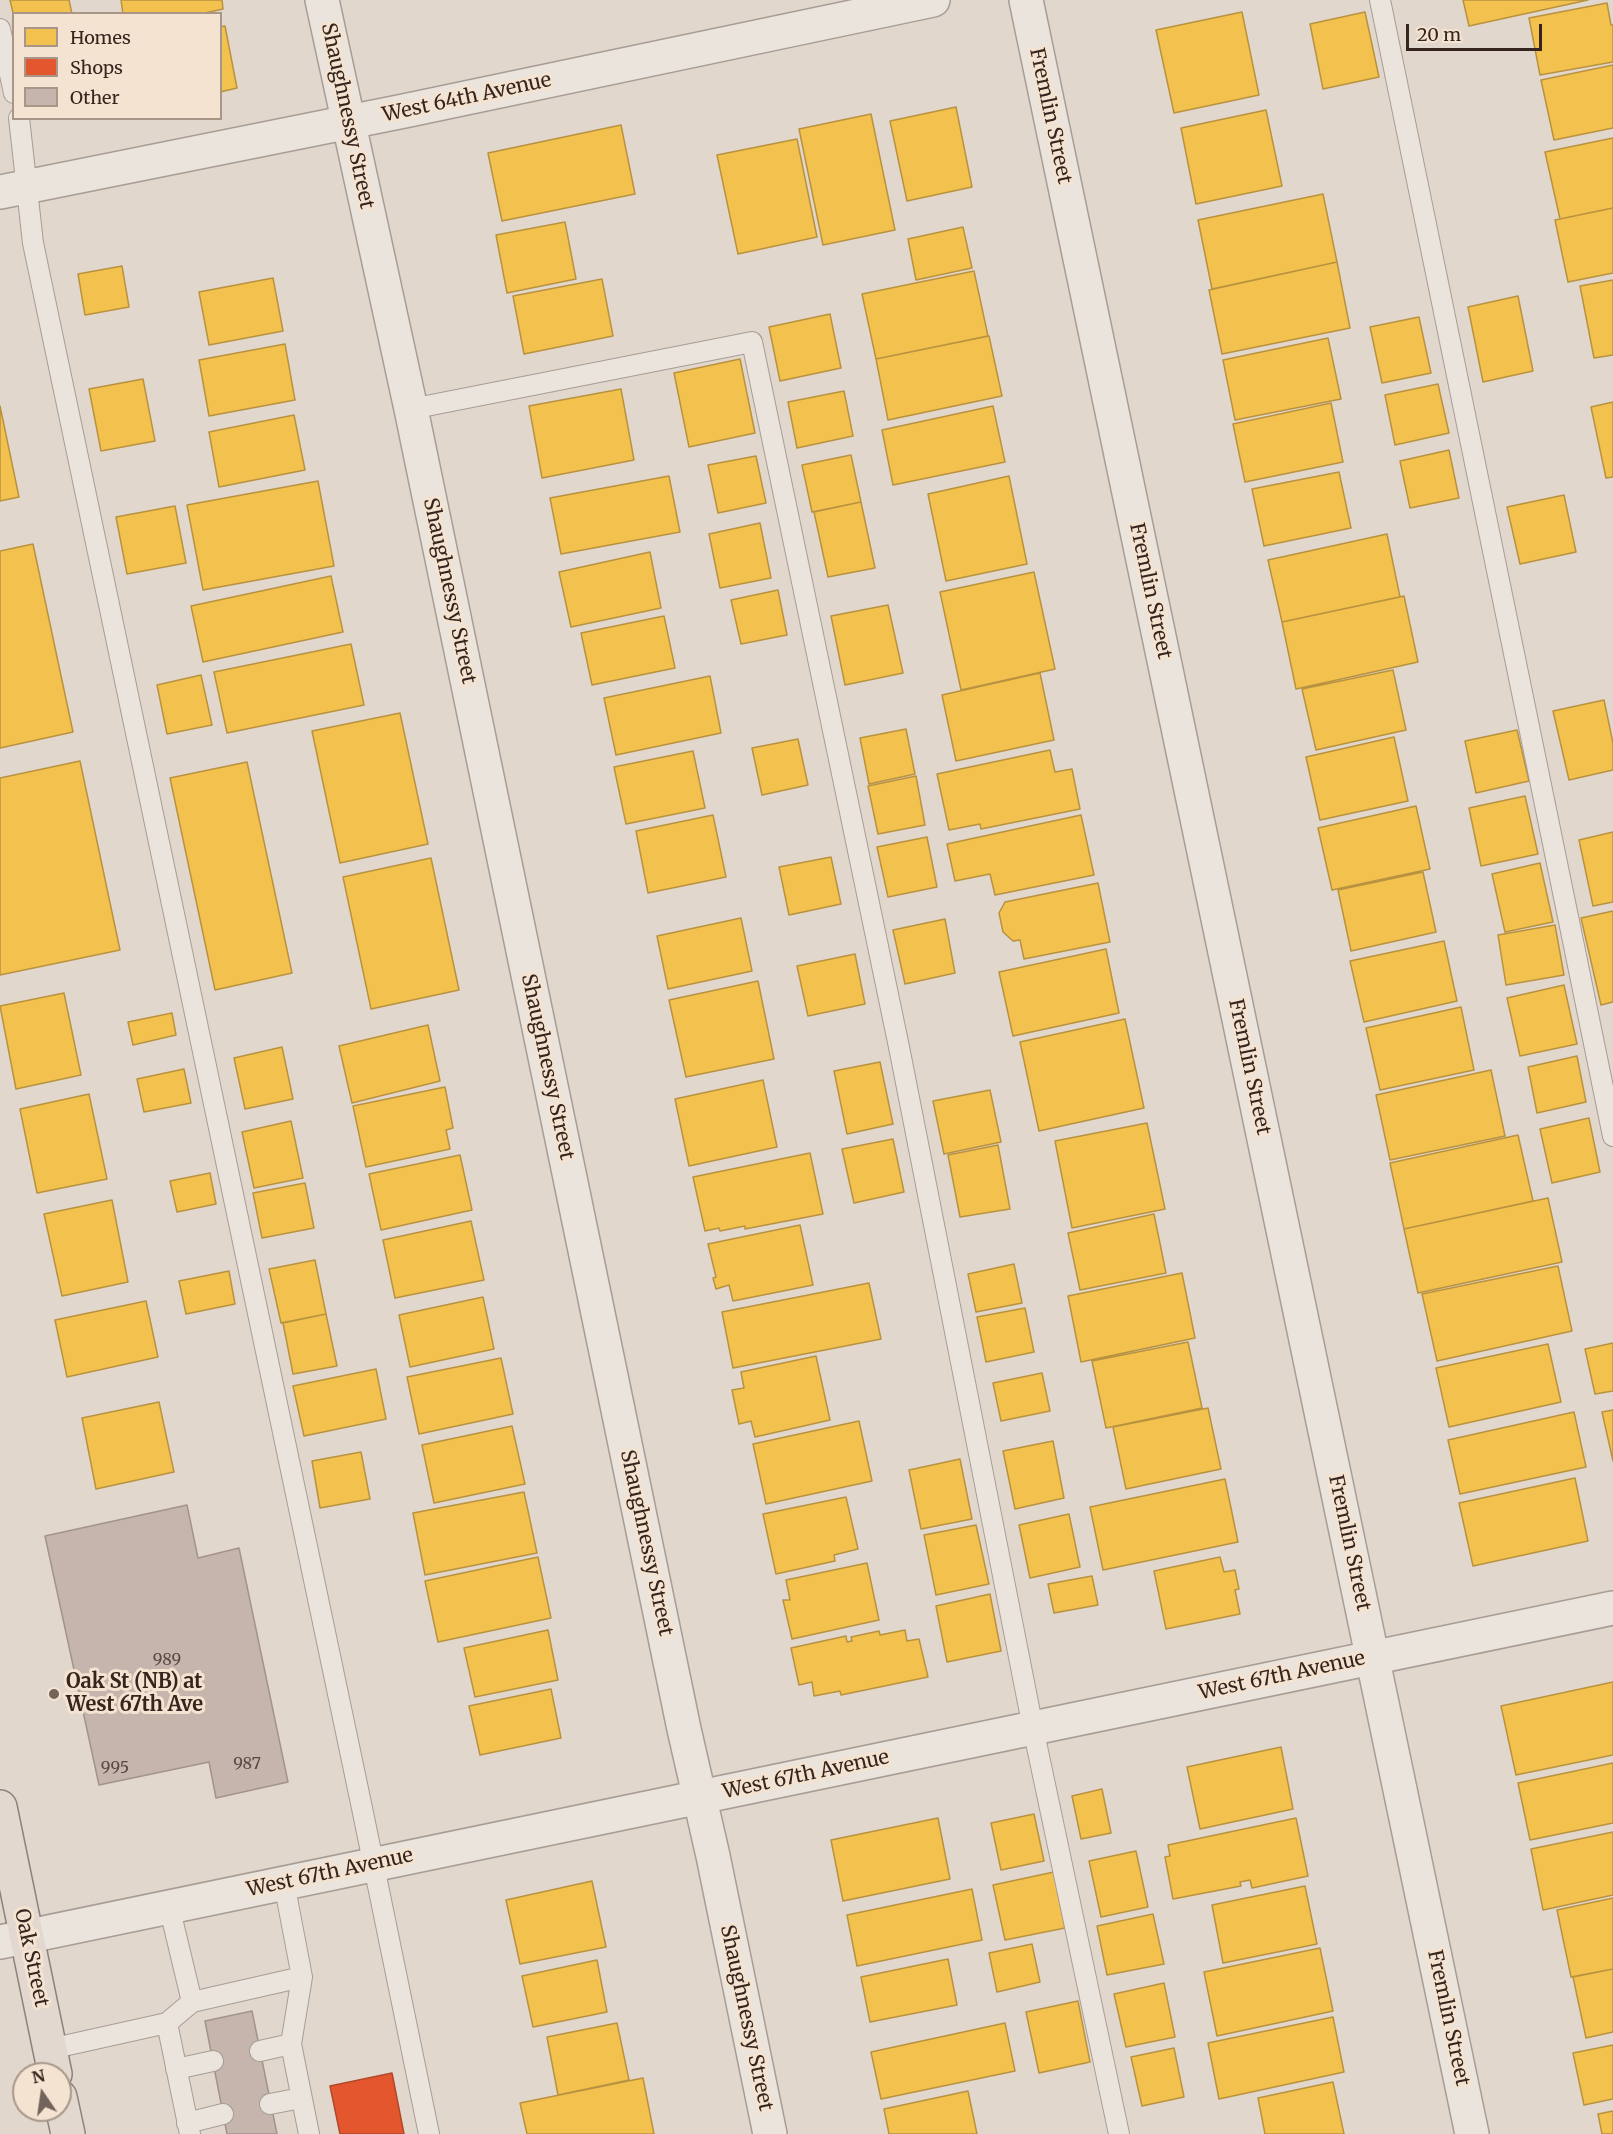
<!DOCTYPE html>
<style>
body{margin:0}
#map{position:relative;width:1613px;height:2134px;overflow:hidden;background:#e2d7cc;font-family:Merriweather,serif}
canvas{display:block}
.legend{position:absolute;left:12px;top:12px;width:210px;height:108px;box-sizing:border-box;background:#f4e3d1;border:2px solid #a89789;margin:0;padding:8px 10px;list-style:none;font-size:18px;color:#35251e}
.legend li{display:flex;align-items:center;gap:12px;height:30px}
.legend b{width:30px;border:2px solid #a89789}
.north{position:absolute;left:12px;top:2062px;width:60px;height:60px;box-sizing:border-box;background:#f4e3d1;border:2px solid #a89789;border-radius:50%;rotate:347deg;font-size:16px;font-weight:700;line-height:24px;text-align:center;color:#35251e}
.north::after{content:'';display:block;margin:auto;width:21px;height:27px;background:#72635b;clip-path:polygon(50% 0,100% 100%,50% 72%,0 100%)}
.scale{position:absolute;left:1406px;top:24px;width:136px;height:27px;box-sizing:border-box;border:3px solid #35251e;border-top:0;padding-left:8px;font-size:18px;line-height:21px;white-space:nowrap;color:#35251e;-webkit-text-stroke:4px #f4e3d1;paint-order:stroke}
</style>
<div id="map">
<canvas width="1613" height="2134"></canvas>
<ul class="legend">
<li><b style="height:16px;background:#f2c14e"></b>Homes</li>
<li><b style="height:16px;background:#e4572e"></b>Shops</li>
<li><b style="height:16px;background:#c6b5ad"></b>Other</li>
</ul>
<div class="north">N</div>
<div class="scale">20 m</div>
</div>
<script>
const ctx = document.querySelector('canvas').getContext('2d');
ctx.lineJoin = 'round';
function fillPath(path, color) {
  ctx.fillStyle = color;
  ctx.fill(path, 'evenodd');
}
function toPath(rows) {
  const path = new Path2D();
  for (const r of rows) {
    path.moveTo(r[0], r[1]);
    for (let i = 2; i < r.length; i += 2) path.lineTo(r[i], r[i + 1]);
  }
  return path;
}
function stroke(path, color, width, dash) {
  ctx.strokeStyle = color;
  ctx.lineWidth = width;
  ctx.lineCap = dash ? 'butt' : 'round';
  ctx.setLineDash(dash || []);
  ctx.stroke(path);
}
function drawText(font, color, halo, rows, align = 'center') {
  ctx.font = font + ' Merriweather,serif';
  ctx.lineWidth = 6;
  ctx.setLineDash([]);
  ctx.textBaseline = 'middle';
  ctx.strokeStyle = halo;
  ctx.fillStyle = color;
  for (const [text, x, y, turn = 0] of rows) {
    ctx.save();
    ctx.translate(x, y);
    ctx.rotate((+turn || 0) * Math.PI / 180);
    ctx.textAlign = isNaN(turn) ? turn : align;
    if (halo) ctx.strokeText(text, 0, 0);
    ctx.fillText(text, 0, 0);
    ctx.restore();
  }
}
const homes = toPath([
 [10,0,69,0,72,14,14,14,14,17,10,0],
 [121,0,222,0,223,9,200,14,123,14,121,0],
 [1463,0,1588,0,1469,26,1463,0],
 [1607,3,1611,25,1613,25,1613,62,1540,75,1529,18,1607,3],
 [1242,12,1259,95,1174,113,1156,30,1242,12],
 [1365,12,1379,77,1323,89,1310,24,1365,12],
 [225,26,237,88,220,92,220,27,225,26],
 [1613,65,1613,128,1554,140,1541,80,1613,65],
 [956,107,972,187,907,201,890,121,956,107],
 [1266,110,1282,186,1196,204,1181,128,1266,110],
 [871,114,895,230,823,245,799,129,871,114],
 [621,125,635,194,502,221,488,153,621,125],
 [1613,138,1613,208,1560,219,1545,152,1613,138],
 [797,139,817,237,738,254,717,155,797,139],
 [1323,194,1337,262,1212,289,1198,220,1323,194],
 [1613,208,1613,273,1568,282,1555,220,1613,208],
 [565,222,576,279,507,293,496,235,565,222],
 [963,227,972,268,916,280,908,239,963,227],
 [1337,262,1350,328,1222,354,1209,290,1337,262],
 [122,266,129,307,85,315,78,274,122,266],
 [974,271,988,336,876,359,862,294,974,271],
 [273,278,283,331,209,345,199,292,273,278],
 [602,279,613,336,524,354,513,296,602,279],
 [1613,280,1613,355,1594,358,1580,286,1613,280],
 [1518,296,1533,371,1483,382,1468,307,1518,296],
 [830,314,841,368,780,381,769,327,830,314],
 [1419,317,1431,373,1382,383,1370,327,1419,317],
 [989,336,1002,396,888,420,876,359,989,336],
 [1328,338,1341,399,1235,420,1223,360,1328,338],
 [285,344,295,400,209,416,199,360,285,344],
 [740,359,755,433,689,447,674,373,740,359],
 [143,379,155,441,101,451,89,389,143,379],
 [1438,384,1449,433,1395,445,1385,395,1438,384],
 [621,389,634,460,542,478,529,406,621,389],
 [844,391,853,436,797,448,788,402,844,391],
 [1613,402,1613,477,1606,478,1591,407,1613,402],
 [1331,403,1343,462,1245,482,1233,424,1331,403],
 [0,406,19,497,0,501,0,406],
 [993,406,1005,462,893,485,882,430,993,406],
 [294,415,305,470,219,487,209,432,294,415],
 [1449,450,1459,498,1410,508,1400,461,1449,450],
 [851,455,861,502,812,512,802,465,851,455],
 [756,456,766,503,718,513,708,465,756,456],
 [1339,472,1351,528,1264,546,1252,489,1339,472],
 [669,476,680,532,561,554,550,498,669,476],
 [1009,476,1027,564,946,581,928,494,1009,476],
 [318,481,334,566,203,590,187,505,318,481],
 [1564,495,1576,552,1520,564,1507,507,1564,495],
 [861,502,875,568,828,577,814,512,861,502],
 [175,506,186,563,127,574,116,517,175,506],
 [760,523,771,578,720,588,709,534,760,523],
 [1387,534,1400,597,1282,622,1268,560,1387,534],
 [33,544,73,732,0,748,0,551,33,544],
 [650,552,661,608,571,627,559,572,650,552],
 [1034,572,1055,669,961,690,940,592,1034,572],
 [331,576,343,632,203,662,191,606,331,576],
 [778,590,787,635,741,644,731,600,778,590],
 [1404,596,1418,662,1296,689,1282,622,1404,596],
 [888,605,903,673,845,685,831,616,888,605],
 [664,616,675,668,592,685,581,633,664,616],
 [351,644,364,705,227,733,214,672,351,644],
 [1393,670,1406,730,1316,750,1302,689,1393,670],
 [1040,673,1054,740,956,761,942,695,1040,673],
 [201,675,212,725,167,734,157,685,201,675],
 [710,676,721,733,616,755,604,698,710,676],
 [1604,700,1613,743,1613,770,1569,780,1553,711,1604,700],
 [400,713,428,844,340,863,312,731,400,713],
 [906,729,915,774,869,784,860,738,906,729],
 [1517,730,1529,781,1476,793,1465,741,1517,730],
 [1394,737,1408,801,1320,820,1306,757,1394,737],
 [798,739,808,785,762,795,752,748,798,739],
 [1050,750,1055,772,1072,769,1080,809,981,829,980,824,949,830,937,774,1050,750],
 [693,751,705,808,626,824,614,767,693,751],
 [80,761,120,950,0,975,0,778,80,761],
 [247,762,292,973,215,990,170,778,247,762],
 [916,776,925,825,878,834,868,786,916,776],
 [1525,796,1538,854,1481,866,1469,808,1525,796],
 [1416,806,1430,869,1332,890,1318,828,1416,806],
 [713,815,726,877,648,893,636,831,713,815],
 [1081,815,1094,875,995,895,990,874,955,881,947,844,1081,815],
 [1613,832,1613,902,1593,906,1579,840,1613,832],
 [927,837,937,887,888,897,877,847,927,837],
 [831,857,841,904,789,915,779,867,831,857],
 [431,858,459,990,371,1009,343,877,431,858],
 [1540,863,1553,922,1505,932,1492,874,1540,863],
 [1423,872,1436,932,1351,951,1338,890,1423,872],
 [1098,883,1110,942,1024,959,1020,940,1013,941,1003,932,999,913,1005,902,1098,883],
 [1613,911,1613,1002,1601,1005,1581,918,1613,911],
 [741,918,752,971,668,989,657,936,741,918],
 [945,919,955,973,905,984,893,930,945,919],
 [1555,925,1564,975,1506,985,1498,935,1555,925],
 [1444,941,1457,1001,1364,1022,1350,961,1444,941],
 [1106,949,1119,1013,1013,1036,999,972,1106,949],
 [855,954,865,1004,808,1016,797,966,855,954],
 [758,981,774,1059,686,1077,669,1000,758,981],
 [1564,985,1577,1044,1520,1056,1507,998,1564,985],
 [64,993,81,1075,16,1089,0,1006,64,993],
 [1461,1007,1474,1070,1380,1090,1366,1028,1461,1007],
 [172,1013,176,1035,133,1045,128,1022,172,1013],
 [1125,1019,1144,1108,1039,1131,1020,1042,1125,1019],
 [428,1025,440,1081,352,1103,339,1046,428,1025],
 [282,1047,293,1099,245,1109,234,1058,282,1047],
 [1577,1056,1586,1102,1537,1113,1528,1067,1577,1056],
 [880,1062,893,1124,847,1134,834,1071,880,1062],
 [184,1069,191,1103,144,1112,137,1079,184,1069],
 [1491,1070,1505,1136,1390,1160,1376,1095,1491,1070],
 [763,1080,777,1147,689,1166,675,1099,763,1080],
 [445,1087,453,1128,446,1130,450,1149,366,1167,353,1106,445,1087],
 [990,1090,1001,1142,944,1154,933,1101,990,1090],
 [89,1094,107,1179,37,1193,20,1109,89,1094],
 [1589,1118,1600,1172,1552,1183,1540,1129,1589,1118],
 [291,1121,303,1178,254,1188,242,1132,291,1121],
 [1147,1123,1165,1209,1072,1228,1055,1141,1147,1123],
 [1518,1135,1533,1201,1404,1229,1390,1163,1518,1135],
 [893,1139,904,1192,854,1203,842,1149,893,1139],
 [998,1145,1010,1209,960,1217,948,1155,998,1145],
 [810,1153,823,1214,745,1229,745,1226,720,1231,719,1228,705,1231,693,1177,810,1153],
 [460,1155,472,1210,381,1230,369,1174,460,1155],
 [210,1173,216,1204,177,1212,170,1181,210,1173],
 [305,1183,314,1228,262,1238,253,1193,305,1183],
 [1548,1198,1562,1262,1418,1293,1404,1229,1548,1198],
 [112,1200,128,1282,62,1296,44,1214,112,1200],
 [1154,1214,1166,1273,1080,1290,1068,1233,1154,1214],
 [471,1221,484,1280,395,1298,383,1240,471,1221],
 [800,1225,813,1285,733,1301,729,1285,716,1289,713,1278,716,1277,708,1244,800,1225],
 [315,1260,326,1314,281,1323,269,1269,315,1260],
 [1014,1264,1022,1303,976,1312,968,1274,1014,1264],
 [1558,1266,1572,1331,1437,1361,1422,1294,1558,1266],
 [229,1271,235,1304,186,1314,179,1281,229,1271],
 [1182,1273,1195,1338,1081,1362,1068,1296,1182,1273],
 [869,1283,881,1339,733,1368,722,1312,869,1283],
 [483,1297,494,1349,410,1367,399,1315,483,1297],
 [146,1301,158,1357,67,1377,55,1320,146,1301],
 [1025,1308,1034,1352,986,1362,977,1317,1025,1308],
 [326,1314,337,1366,293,1374,283,1323,326,1314],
 [1188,1342,1202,1408,1106,1428,1092,1361,1188,1342],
 [1613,1343,1613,1391,1595,1394,1585,1349,1613,1343],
 [1548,1344,1561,1402,1449,1427,1436,1368,1548,1344],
 [816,1356,830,1420,755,1437,751,1421,739,1424,732,1390,744,1388,741,1372,816,1356],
 [501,1358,513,1414,419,1434,407,1377,501,1358],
 [376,1369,386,1419,304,1436,293,1386,376,1369],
 [1042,1373,1050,1411,1001,1421,993,1383,1042,1373],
 [159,1402,174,1472,96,1489,82,1418,159,1402],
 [1208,1408,1221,1469,1126,1489,1113,1427,1208,1408],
 [1613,1410,1613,1461,1602,1412,1613,1410],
 [1574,1412,1586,1467,1460,1494,1448,1440,1574,1412],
 [859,1421,872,1481,766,1504,753,1444,859,1421],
 [512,1426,525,1484,434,1503,422,1445,512,1426],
 [1053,1441,1064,1498,1015,1509,1003,1451,1053,1441],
 [361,1452,370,1499,320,1508,312,1461,361,1452],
 [960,1459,972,1519,921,1529,909,1470,960,1459],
 [1575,1478,1588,1541,1473,1566,1459,1503,1575,1478],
 [1225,1479,1238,1542,1103,1570,1090,1507,1225,1479],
 [524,1492,537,1553,425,1575,413,1513,524,1492],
 [846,1497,858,1549,834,1555,835,1561,776,1574,763,1514,846,1497],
 [1069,1514,1080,1567,1030,1578,1019,1525,1069,1514],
 [976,1525,989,1584,936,1595,924,1535,976,1525],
 [538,1557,551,1618,438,1642,425,1581,538,1557],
 [1220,1557,1224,1572,1235,1570,1239,1589,1235,1590,1240,1614,1166,1629,1154,1571,1220,1557],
 [867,1563,879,1620,792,1639,783,1600,790,1600,786,1580,867,1563],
 [1092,1576,1098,1605,1054,1613,1048,1584,1092,1576],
 [990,1594,1001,1651,947,1662,936,1606,990,1594],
 [548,1630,558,1680,475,1697,464,1648,548,1630],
 [905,1630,907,1641,919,1639,928,1677,841,1695,840,1691,814,1696,812,1682,799,1685,791,1648,846,1636,847,1642,852,1641,851,1637,879,1631,880,1635,905,1630],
 [1613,1682,1613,1755,1516,1775,1501,1706,1613,1682],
 [551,1689,561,1738,480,1755,469,1706,551,1689],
 [1281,1747,1293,1809,1200,1829,1187,1767,1281,1747],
 [1613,1763,1613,1823,1530,1840,1518,1783,1613,1763],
 [1102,1789,1111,1833,1081,1839,1072,1796,1102,1789],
 [1034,1814,1044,1861,1001,1870,991,1823,1034,1814],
 [938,1818,950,1879,843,1901,831,1840,938,1818],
 [1296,1818,1308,1876,1252,1888,1250,1880,1240,1882,1241,1886,1173,1899,1165,1857,1170,1856,1168,1845,1296,1818],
 [1613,1832,1613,1895,1543,1910,1531,1849,1613,1832],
 [1136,1851,1148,1907,1101,1917,1089,1861,1136,1851],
 [1054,1872,1065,1928,1005,1940,993,1885,1054,1872],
 [592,1881,606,1947,520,1964,506,1900,592,1881],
 [1305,1886,1317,1944,1223,1963,1212,1905,1305,1886],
 [972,1889,982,1940,857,1966,847,1915,972,1889],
 [1613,1898,1613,1969,1571,1977,1557,1910,1613,1898],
 [1153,1914,1164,1964,1107,1975,1097,1926,1153,1914],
 [1032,1944,1040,1982,997,1992,989,1953,1032,1944],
 [1320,1948,1333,2011,1217,2036,1204,1972,1320,1948],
 [948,1959,957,2005,870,2022,861,1977,948,1959],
 [597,1960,607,2012,533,2027,522,1976,597,1960],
 [1613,1969,1613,2032,1586,2038,1573,1977,1613,1969],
 [1164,1983,1175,2037,1126,2047,1114,1994,1164,1983],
 [1078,2001,1090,2062,1039,2073,1026,2012,1078,2001],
 [1333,2017,1344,2072,1219,2099,1208,2043,1333,2017],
 [617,2023,629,2080,558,2095,547,2037,617,2023],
 [1005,2023,1015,2071,881,2099,871,2052,1005,2023],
 [1613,2045,1613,2099,1584,2105,1573,2053,1613,2045],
 [1174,2048,1184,2097,1142,2106,1131,2057,1174,2048],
 [643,2078,654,2134,527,2134,520,2103,643,2078],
 [1333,2082,1344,2134,1265,2134,1258,2098,1333,2082],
 [968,2091,977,2134,889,2134,884,2109,968,2091],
 [1613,2111,1613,2134,1602,2134,1598,2114,1613,2111]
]);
fillPath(homes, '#f2c14e');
stroke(homes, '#b99240', 1.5);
const shops = toPath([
 [392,2073,404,2134,340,2134,330,2086,392,2073]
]);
fillPath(shops, '#e4572e');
stroke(shops, '#b04829', 1.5);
const building = toPath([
 [187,1505,198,1558,239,1548,288,1782,216,1798,209,1762,99,1785,45,1536,187,1505],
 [252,2011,277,2134,227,2134,205,2021,252,2011]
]);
fillPath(building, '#c6b5ad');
stroke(building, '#a2938b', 1.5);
const lane = toPath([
 [1380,0,1613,1136],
 [0,29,14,93],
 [19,118,33,243,362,1808,429,2134],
 [411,409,752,342,899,1047,1033,1728,1119,2134],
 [169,1906,192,2002],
 [302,1977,291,2044,309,2134],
 [50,2049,167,2023],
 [260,2051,291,2044],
 [176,2069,213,2061],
 [270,2104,301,2098],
 [187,2123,223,2114],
 [190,2134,167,2023,192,2002,302,1977,284,1883]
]);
const street = toPath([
 [322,0,411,409,684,1729,713,1856,770,2134],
 [1026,0,1472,2134],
 [0,192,404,111,933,0],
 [0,1942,1613,1608]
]);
const primary = toPath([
 [0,1807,55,2074],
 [60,2097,68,2134]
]);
stroke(lane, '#a79d95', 22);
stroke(street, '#a79d95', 36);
stroke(primary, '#8d837c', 36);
stroke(lane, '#eae4dd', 20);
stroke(street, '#eae4dd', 33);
stroke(primary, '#e2d8cf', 33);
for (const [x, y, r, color] of [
 [54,1694,6,"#72635b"]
]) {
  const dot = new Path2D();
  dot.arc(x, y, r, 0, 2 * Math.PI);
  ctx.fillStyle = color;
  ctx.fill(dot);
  stroke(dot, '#f4e3d1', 2);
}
drawText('16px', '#594942', null, [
 ["989",167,1660],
 ["987",247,1764],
 ["995",115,1768]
]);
drawText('20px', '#35251e', '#f4e3d1', [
 ["West 64th Avenue",467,98,-12],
 ["Shaughnessy Street",347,116,78],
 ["Fremlin Street",1050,116,78],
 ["Shaughnessy Street",449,591,78],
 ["Fremlin Street",1150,591,78],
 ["Shaughnessy Street",547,1067,78],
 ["Fremlin Street",1249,1067,78],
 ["Shaughnessy Street",646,1543,78],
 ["Fremlin Street",1349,1543,78],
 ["West 67th Avenue",1282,1676,-12],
 ["West 67th Avenue",806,1775,-12],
 ["West 67th Avenue",330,1873,-12],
 ["Oak Street",31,1958,78],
 ["Shaughnessy Street",746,2018,78],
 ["Fremlin Street",1448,2018,78]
]);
drawText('bold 20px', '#35251e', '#f4e3d1', [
 ["Oak St (NB) at",66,1682],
 ["West 67th Ave",66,1705]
], 'left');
</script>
